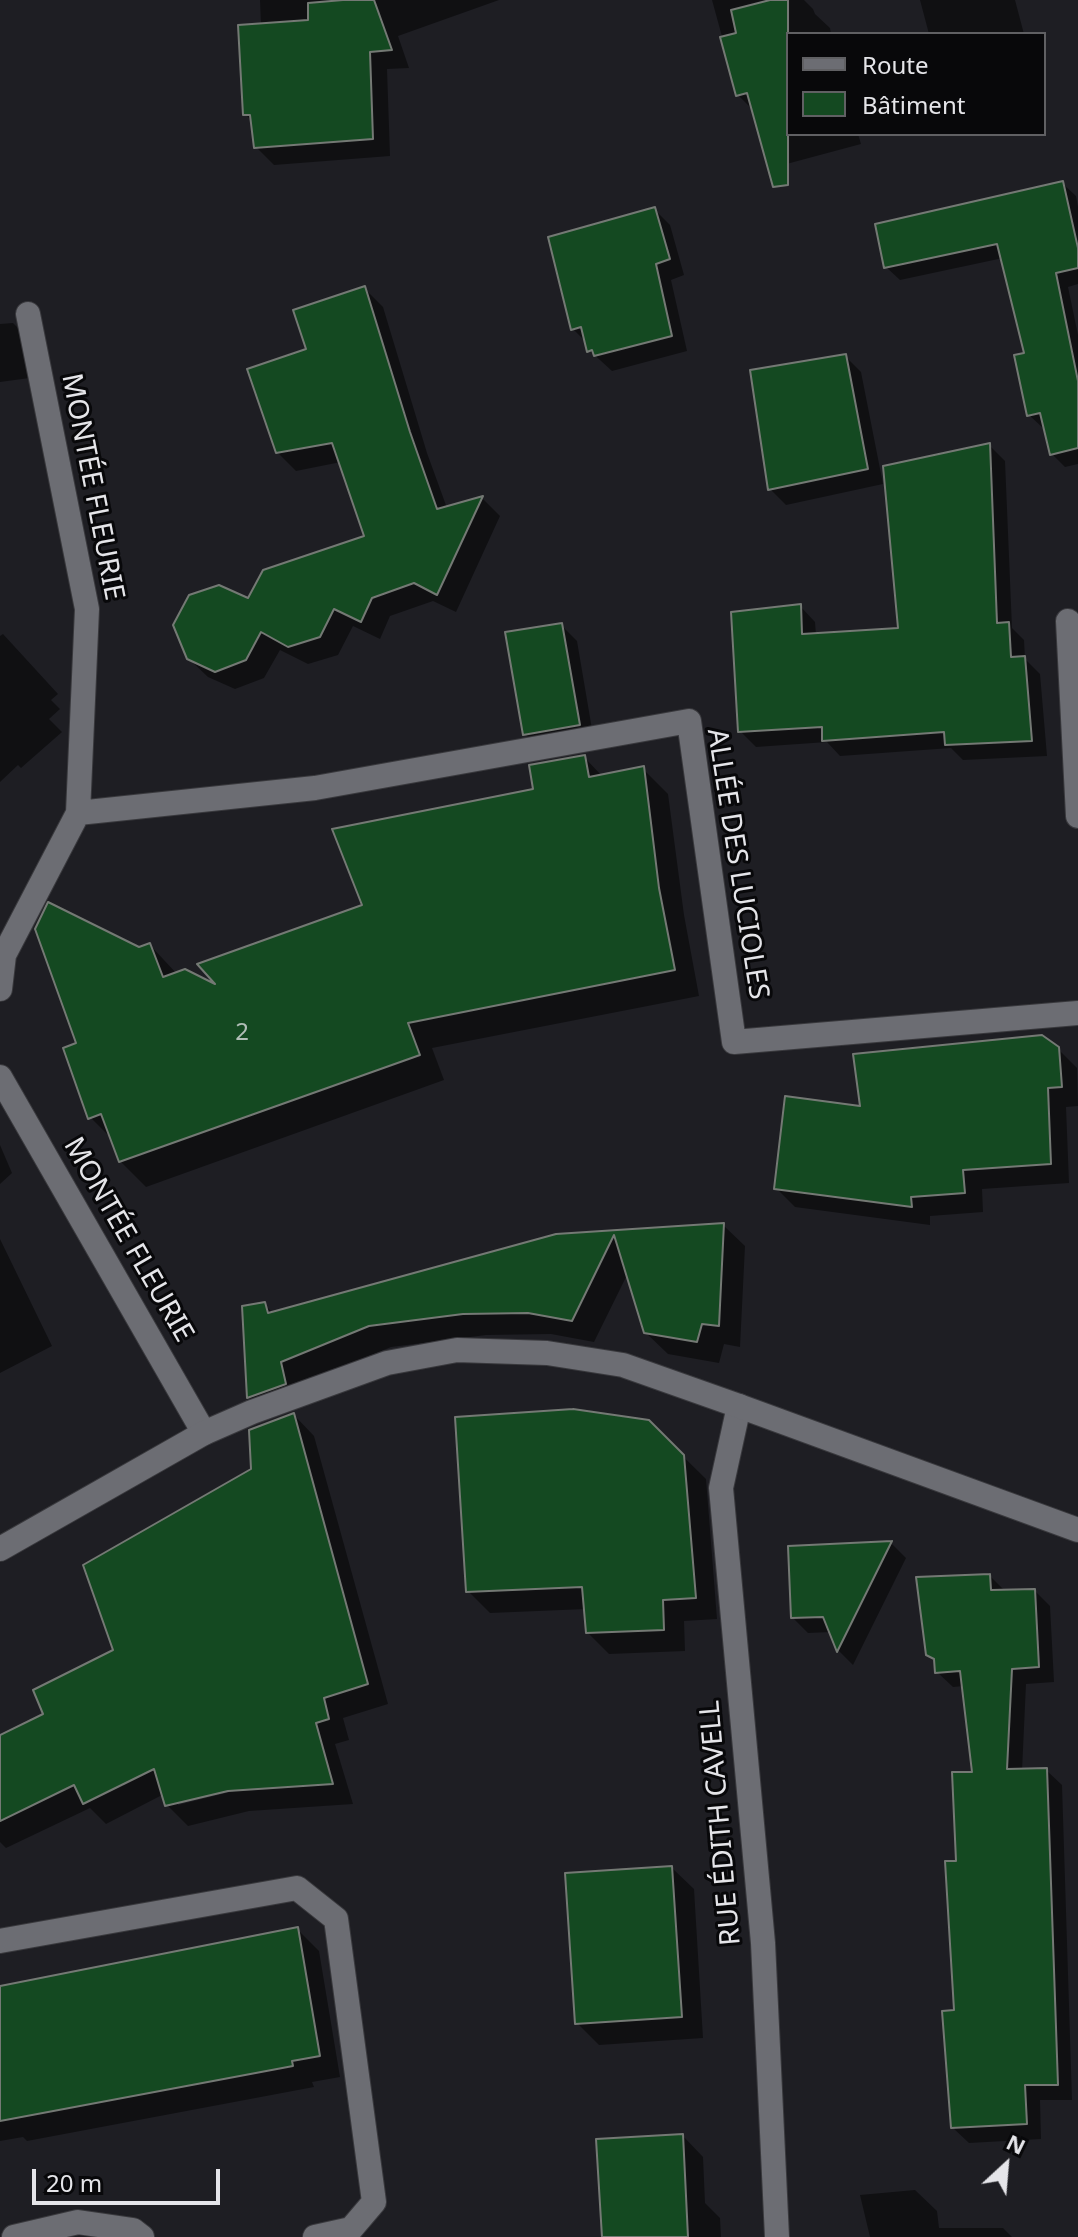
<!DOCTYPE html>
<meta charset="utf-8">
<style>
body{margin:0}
#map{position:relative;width:1078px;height:2237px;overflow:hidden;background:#1e1e23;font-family:"Noto Sans",sans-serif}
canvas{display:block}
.legend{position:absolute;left:786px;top:32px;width:260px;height:104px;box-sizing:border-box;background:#08080a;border:2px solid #606063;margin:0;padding:10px 14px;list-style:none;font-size:24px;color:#e5e5e9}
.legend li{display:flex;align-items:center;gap:16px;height:40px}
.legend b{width:40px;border:2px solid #606063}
.north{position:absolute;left:966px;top:2125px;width:80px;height:80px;-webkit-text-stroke:6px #08080a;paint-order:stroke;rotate:26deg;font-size:22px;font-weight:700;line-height:32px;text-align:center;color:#e5e5e9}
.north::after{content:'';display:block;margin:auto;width:28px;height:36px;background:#e5e5e9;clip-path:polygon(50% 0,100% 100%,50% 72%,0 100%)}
.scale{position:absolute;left:32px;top:2169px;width:188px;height:36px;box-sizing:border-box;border:4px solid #e5e5e9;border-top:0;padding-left:10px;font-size:24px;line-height:28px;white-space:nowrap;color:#e5e5e9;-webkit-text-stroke:6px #08080a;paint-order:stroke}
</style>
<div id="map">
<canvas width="1078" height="2237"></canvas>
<ul class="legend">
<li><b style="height:10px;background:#6c6d73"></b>Route</li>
<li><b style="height:22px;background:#144921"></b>Bâtiment</li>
</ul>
<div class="north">N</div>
<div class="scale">20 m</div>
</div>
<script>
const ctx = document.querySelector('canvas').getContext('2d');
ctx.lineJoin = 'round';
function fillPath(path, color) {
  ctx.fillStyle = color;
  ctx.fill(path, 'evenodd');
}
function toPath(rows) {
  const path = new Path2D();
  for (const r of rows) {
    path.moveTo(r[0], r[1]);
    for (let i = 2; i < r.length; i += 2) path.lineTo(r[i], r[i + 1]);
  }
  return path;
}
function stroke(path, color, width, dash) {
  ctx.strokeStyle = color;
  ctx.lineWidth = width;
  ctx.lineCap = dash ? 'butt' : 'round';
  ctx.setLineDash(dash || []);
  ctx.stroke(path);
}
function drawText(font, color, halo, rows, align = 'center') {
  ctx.font = font + ' "Noto Sans",sans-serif';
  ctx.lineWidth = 6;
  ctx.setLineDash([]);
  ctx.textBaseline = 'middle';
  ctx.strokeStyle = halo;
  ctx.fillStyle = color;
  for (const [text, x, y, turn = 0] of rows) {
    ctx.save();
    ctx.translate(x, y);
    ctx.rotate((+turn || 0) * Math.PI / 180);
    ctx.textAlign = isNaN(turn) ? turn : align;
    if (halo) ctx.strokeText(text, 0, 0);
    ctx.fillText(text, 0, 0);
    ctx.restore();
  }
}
fillPath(toPath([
 [260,0,499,0,398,36,409,68,387,69,390,156,274,165,256,147,253,122,245,114,261,25],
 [712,0,804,0,813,9,815,14,830,28,831,34,788,34,788,134,858,134,861,144,779,166,751,108,738,95],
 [920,0,1015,0,1024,34,929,34],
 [1062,183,1076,196,1078,207,1078,284,1068,287,1078,335,1078,464,1065,467,1052,454,1045,428,1043,428,1029,415,1027,354,1003,258,900,280,886,267],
 [654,209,670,225,684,275,671,280,687,351,612,371,589,350,587,343,573,329],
 [364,288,383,307,427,453,447,508,482,498,500,516,456,612,433,601,390,616,380,639,353,626,338,655,308,664,280,650,264,678,235,689,208,677,188,658,249,600,367,537,341,462,296,471,277,452,308,350],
 [13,323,29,339,37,377,0,382,0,324],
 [845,356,861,372,883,484,786,505,770,489],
 [989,445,1005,461,1012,628,1024,640,1025,659,1040,674,1047,756,963,760,951,748,840,756,827,742,756,747,740,731,800,606,815,622,816,635,901,630],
 [561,625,577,641,594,741,541,750,525,734],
 [3,634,58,694,51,700,60,709,49,719,62,732,21,768,18,765,0,782,0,636],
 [584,757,603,777,643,769,668,794,684,915,699,996,432,1048,444,1080,146,1187,120,1161,113,1140,90,1117,79,1044,139,949,150,945,177,974,223,990,365,906],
 [1058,1049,1077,1068,1078,1106,1066,1107,1069,1183,982,1189,983,1212,930,1216,930,1225,795,1207,776,1188,862,1108],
 [0,1145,12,1173,0,1184],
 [723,1225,745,1246,740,1347,724,1344,719,1363,668,1354,645,1332,628,1273,594,1342,551,1334,486,1335,391,1347,301,1384,307,1405,270,1419,249,1397,264,1304,274,1314,556,1236],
 [0,1239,52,1346,0,1373],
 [294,1415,314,1436,388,1704,343,1718,349,1740,335,1744,353,1804,249,1811,188,1826,167,1805,164,1794,106,1824,90,1808,6,1848,0,1842,0,1738,45,1715,115,1651],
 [237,1786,238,1790,178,1805,178,1801],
 [648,1422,706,1479,717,1619,684,1621,685,1651,609,1654,587,1632,586,1609,490,1613,468,1591],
 [891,1543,906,1558,853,1665,839,1651,831,1632,808,1633,793,1618],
 [990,1576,1006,1592,1035,1591,1050,1606,1054,1682,1026,1684,1022,1771,1046,1770,1062,1785,1072,2100,1040,2100,1041,2139,969,2143,953,2128,958,1863,974,1774,964,1686,953,1687,937,1672,937,1663,928,1654],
 [672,1868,694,1889,703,2038,599,2045,577,2023],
 [297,1929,319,1951,340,2077,312,2082,314,2087,27,2141,23,2137,0,2141,0,1988],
 [683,2136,703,2157,705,2203,720,2218,721,2237,604,2237],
 [915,2190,937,2211,939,2228,1003,2228,1012,2237,870,2237,860,2195]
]), '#0007');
const building = toPath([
 [343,0,374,0,392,50,370,52,373,139,254,148,250,115,243,115,238,25,308,20,308,3,343,0],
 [770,0,788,0,788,185,773,187,747,93,736,96,720,37,736,33,731,10,770,0],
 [1063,181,1078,248,1078,268,1056,273,1078,381,1078,448,1050,455,1040,413,1027,416,1014,355,1024,353,997,244,884,268,875,224,1063,181],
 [655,207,670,259,656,264,672,336,594,356,592,350,587,352,581,327,571,330,548,237,655,207],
 [365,286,410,432,437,509,483,496,437,595,414,583,372,598,361,622,334,609,320,637,288,647,261,632,246,660,215,672,187,659,173,625,189,595,219,585,248,598,263,570,364,536,332,443,276,453,247,369,306,349,293,310,365,286],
 [846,354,868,469,768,490,750,370,846,354],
 [990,443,997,623,1009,622,1011,657,1025,656,1032,741,945,745,944,732,822,741,822,727,738,732,731,612,801,604,802,634,898,628,883,466,990,443],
 [562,623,580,725,523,735,505,632,562,623],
 [585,755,589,777,644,766,659,888,675,970,408,1023,420,1055,119,1162,101,1114,88,1119,63,1048,76,1043,35,929,48,902,139,947,150,943,163,977,185,969,215,984,197,964,362,905,332,829,533,789,529,765,585,755],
 [1042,1035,1059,1047,1062,1087,1048,1088,1051,1164,963,1170,965,1193,911,1197,912,1207,774,1189,785,1096,860,1106,853,1054,1042,1035],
 [724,1223,719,1326,702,1324,697,1342,644,1333,614,1235,572,1321,528,1313,463,1314,369,1326,281,1362,286,1384,247,1398,242,1306,265,1302,268,1313,556,1234,724,1223],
 [573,1409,649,1420,684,1455,696,1598,663,1600,664,1630,586,1633,582,1587,466,1592,455,1417,573,1409],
 [294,1413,368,1684,324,1698,329,1719,316,1723,333,1784,228,1791,165,1806,154,1769,83,1804,74,1785,0,1821,0,1735,43,1714,33,1690,113,1650,83,1565,251,1469,249,1430,294,1413],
 [892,1541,837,1652,823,1617,791,1618,788,1546,892,1541],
 [990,1574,991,1590,1035,1589,1039,1667,1012,1669,1007,1769,1047,1768,1058,2085,1025,2085,1027,2124,951,2128,942,2011,954,2010,945,1861,956,1861,952,1772,972,1772,960,1671,935,1673,934,1659,926,1655,916,1577,990,1574],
 [672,1866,682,2017,575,2024,565,1873,672,1866],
 [298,1927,320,2056,292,2061,293,2066,0,2121,0,1986,298,1927],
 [683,2134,688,2237,602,2237,596,2139,683,2134]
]);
fillPath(building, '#144921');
stroke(building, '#747974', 2);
const lane = toPath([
 [0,1941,297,1888,336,1919,374,2202,351,2229,315,2237]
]);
const street = toPath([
 [1068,621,1078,816],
 [78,813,315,788,689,721,734,1042,1078,1013],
 [0,989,4,955,78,813,87,609,28,314],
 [0,1077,204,1433],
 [739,1406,721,1488,763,1943,777,2237],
 [14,2237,78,2222,133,2230,142,2237]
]);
const secondary = toPath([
 [0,1549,204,1433,252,1412,387,1363,457,1350,547,1353,623,1365,739,1406,1078,1530]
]);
stroke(lane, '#39393d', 26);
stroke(street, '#39393d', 26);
stroke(secondary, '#39393d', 26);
stroke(lane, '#6c6d73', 24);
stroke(street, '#6c6d73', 24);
stroke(secondary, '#6c6d73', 24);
drawText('24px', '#b1beb7', null, [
 ["2",242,1033]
]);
drawText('28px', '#e5e5e9', '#08080a', [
 ["MONTÉE FLEURIE",92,487,79],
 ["ALLÉE DES LUCIOLES",737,864,81],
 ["MONTÉE FLEURIE",128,1240,60],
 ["RUE ÉDITH CAVELL",721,1823,-95]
]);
</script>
